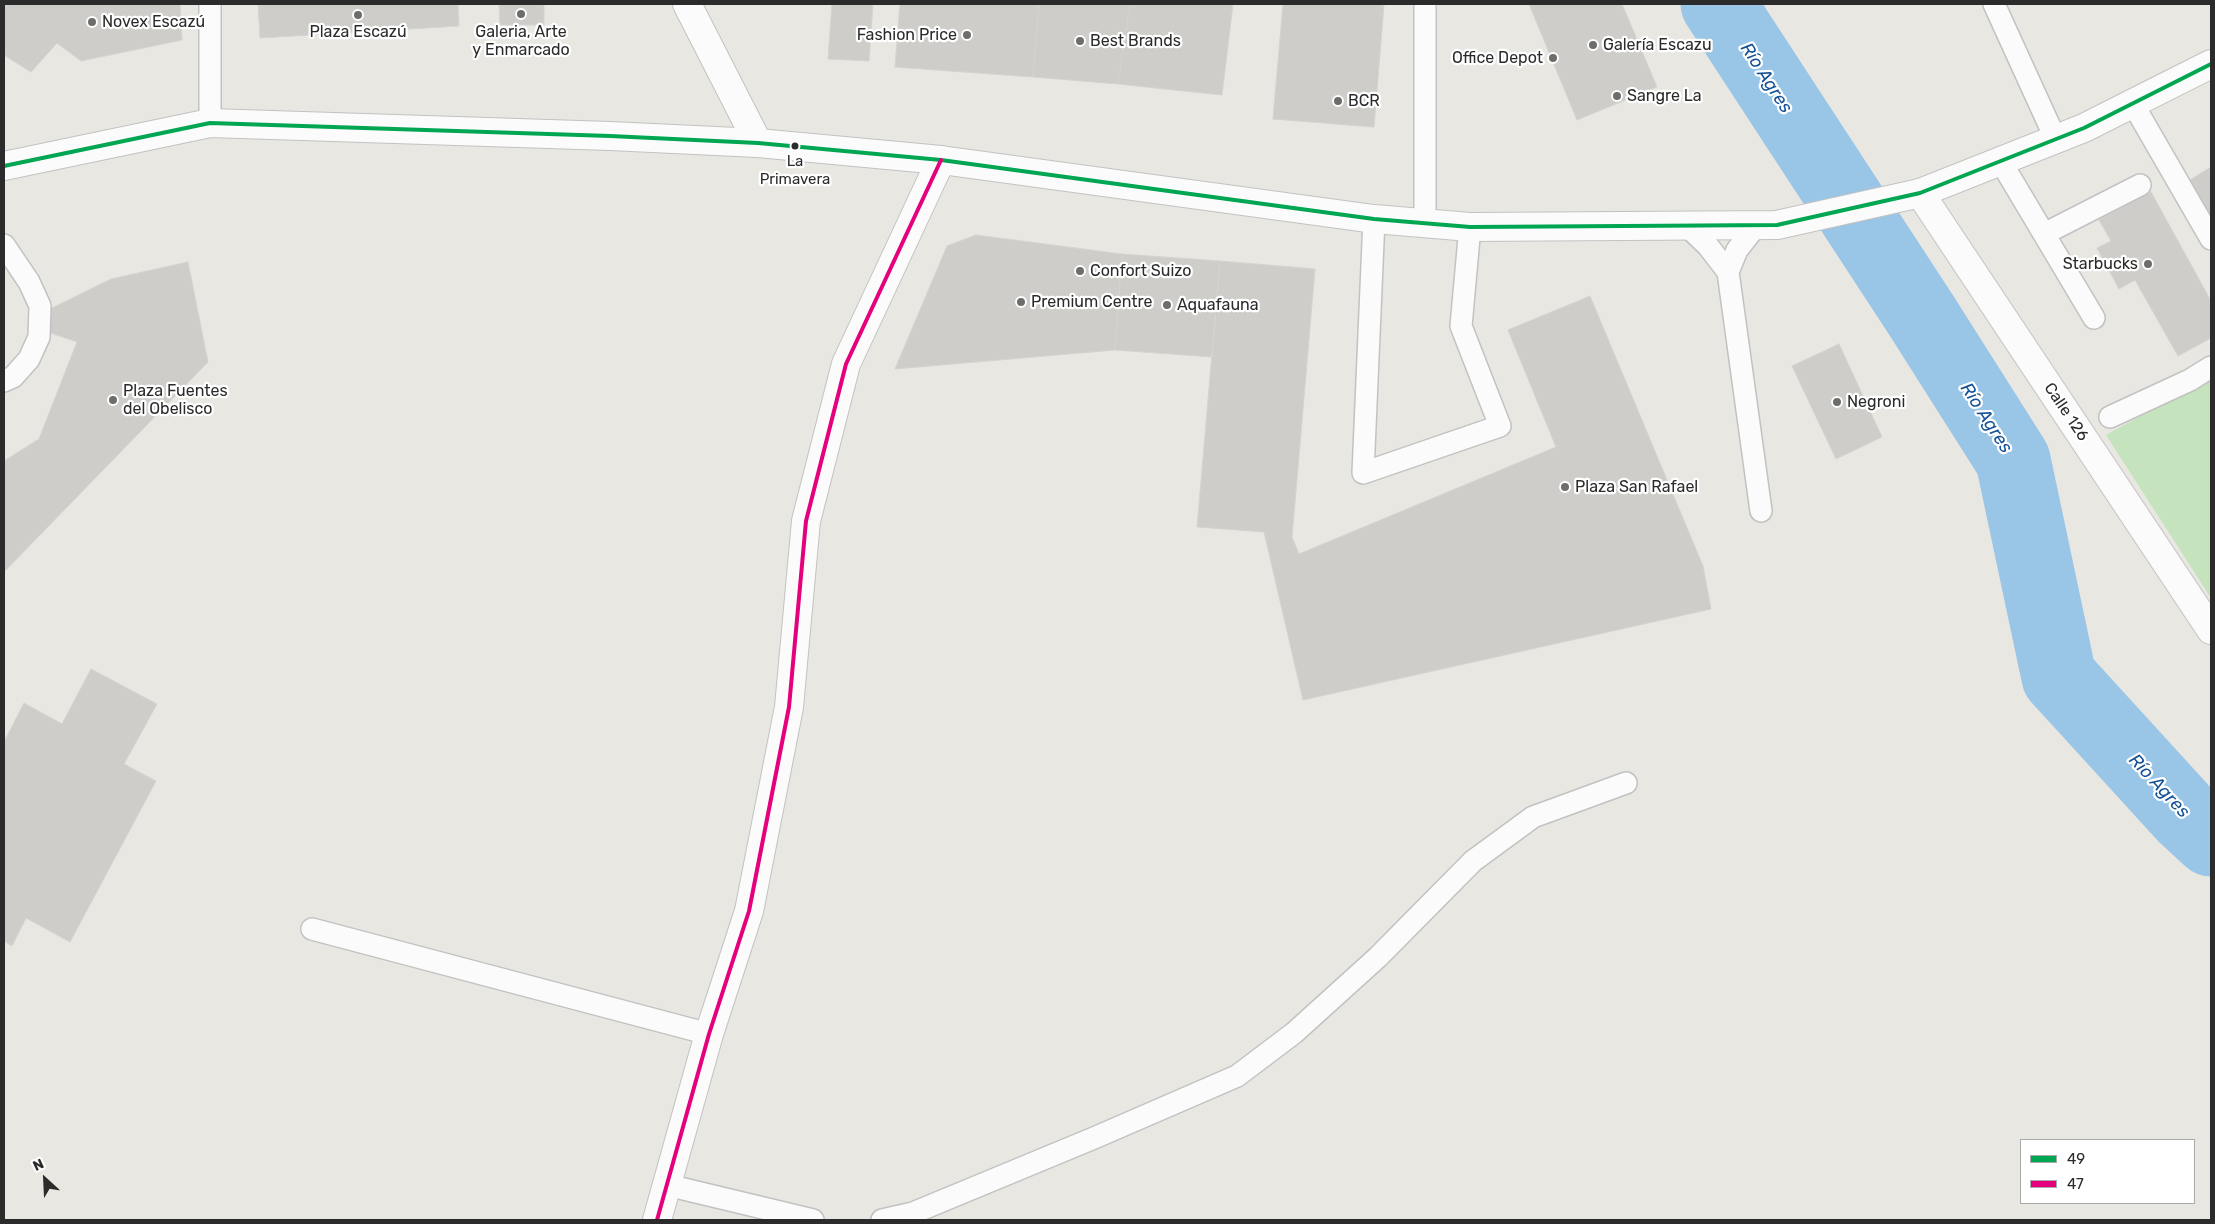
<!DOCTYPE html>
<meta charset="utf-8">
<style>
body{margin:0}
#map{position:relative;width:2215px;height:1224px;overflow:hidden;background:#e8e7e2;font-family:Rubik,sans-serif}
canvas{display:block}
.frame{position:absolute;inset:0;border:5px solid #2b2b2b;pointer-events:none}
.legend{position:absolute;left:2020px;top:1139px;width:175px;height:65px;box-sizing:border-box;background:#fff;border:1px solid #aaa;margin:0;padding:6px 9px;list-style:none;font-size:15px;color:#2b2b2b}
.legend li{display:flex;align-items:center;gap:10px;height:25px}
.legend b{width:25px;border:1px solid #aaa}
.north{position:absolute;left:20px;top:1154px;width:50px;height:50px;-webkit-text-stroke:4px #fff;paint-order:stroke;rotate:335deg;font-size:14px;font-weight:700;line-height:20px;text-align:center;color:#2b2b2b}
.north::after{content:'';display:block;margin:auto;width:18px;height:22px;background:#2b2b2b;clip-path:polygon(50% 0,100% 100%,50% 72%,0 100%)}
</style>
<div id="map">
<canvas width="2215" height="1224"></canvas>
<div class="frame"></div>
<ul class="legend">
<li><b style="height:6px;background:#00a651"></b>49</li>
<li><b style="height:6px;background:#e5007d"></b>47</li>
</ul>
<div class="north">N</div>
</div>
<script>
const ctx = document.querySelector('canvas').getContext('2d');
ctx.lineJoin = 'round';
function fillPath(path, color) {
  ctx.fillStyle = color;
  ctx.fill(path, 'evenodd');
}
function toPath(rows) {
  const path = new Path2D();
  for (const r of rows) {
    path.moveTo(r[0], r[1]);
    for (let i = 2; i < r.length; i += 2) path.lineTo(r[i], r[i + 1]);
  }
  return path;
}
function stroke(path, color, width, dash) {
  ctx.strokeStyle = color;
  ctx.lineWidth = width;
  ctx.lineCap = dash ? 'butt' : 'round';
  ctx.setLineDash(dash || []);
  ctx.stroke(path);
}
function drawText(font, color, halo, rows, align = 'center') {
  ctx.font = font + ' Rubik,sans-serif';
  ctx.lineWidth = 4.5;
  ctx.setLineDash([]);
  ctx.textBaseline = 'middle';
  ctx.strokeStyle = halo;
  ctx.fillStyle = color;
  for (const [text, x, y, turn = 0] of rows) {
    ctx.save();
    ctx.translate(x, y);
    ctx.rotate((+turn || 0) * Math.PI / 180);
    ctx.textAlign = isNaN(turn) ? turn : align;
    if (halo) ctx.strokeText(text, 0, 0);
    ctx.fillText(text, 0, 0);
    ctx.restore();
  }
}
fillPath(toPath([
 [2211,377,2211,598,2106,435]
]), '#c5e3bd');
stroke(toPath([
 [1718,4,1923,318,2013,460,2059,677,2186,816,2211,839]
]), '#99c5e6', 75);
const building = toPath([
 [4,4,180,4,182,40,81,61,57,43,31,72,4,55,4,4],
 [258,4,458,4,459,26,260,38,258,4],
 [499,4,544,4,544,25,500,25,499,4],
 [832,4,873,4,869,61,828,59,832,4],
 [900,4,1039,4,1033,77,895,67,900,4],
 [1039,4,1130,4,1118,84,1033,77,1039,4],
 [1130,4,1233,4,1222,95,1118,84,1130,4],
 [1283,4,1384,4,1374,127,1273,119,1283,4],
 [1529,4,1622,4,1657,87,1577,120,1529,4],
 [2211,167,2211,229,2185,183,2211,167],
 [2151,192,2211,301,2211,338,2178,356,2135,280,2119,289,2097,248,2111,241,2099,220,2151,192],
 [976,235,1122,254,1115,350,895,369,947,246,976,235],
 [1122,254,1220,261,1212,357,1115,350,1122,254],
 [1220,261,1315,269,1292,537,1299,554,1556,447,1508,330,1590,296,1703,566,1711,609,1303,700,1264,532,1197,527,1220,261],
 [188,262,208,362,4,572,4,461,39,439,77,342,48,332,48,310,111,279,188,262],
 [1839,344,1882,437,1836,459,1792,366,1839,344],
 [91,669,157,704,124,764,156,781,70,942,26,918,12,946,4,941,4,742,24,703,62,724,91,669]
]);
fillPath(building, '#cecdc9');
stroke(building, '#d4d3ce', 1);
const lane = toPath([
 [1994,4,2056,140],
 [2133,104,2211,239],
 [210,123,210,4],
 [2001,162,2094,318],
 [1374,219,1363,473,1500,426,1461,326,1470,227],
 [1425,224,1425,4],
 [1687,226,1708,246,1728,272,1761,511],
 [2044,234,2140,185],
 [4,245,29,282,40,306,39,337,29,359,13,377,4,381],
 [1728,272,1737,250,1756,226],
 [2110,417,2190,380,2211,367],
 [312,929,709,1034],
 [667,1185,813,1220],
 [882,1220,913,1213,1094,1138,1237,1076,1294,1033,1378,957,1473,861,1533,817,1626,783]
]);
const street = toPath([
 [687,4,758,143],
 [1920,193,2211,630],
 [657,1220,709,1034,749,911,789,707,806,521,846,364,941,160]
]);
const secondary = toPath([
 [4,166,210,123,610,136,758,143,941,160,1374,219,1470,227,1777,225,1920,193,2084,128,2211,64]
]);
stroke(lane, '#c2c2c2', 24);
stroke(street, '#c2c2c2', 30);
stroke(secondary, '#c2c2c2', 30);
stroke(lane, '#fcfbfb', 21);
stroke(street, '#fcfbfb', 28);
stroke(secondary, '#fcfbfb', 28);
stroke(toPath([
 [4,166,210,123,610,136,758,143,941,160,1374,219,1470,227,1777,225,1920,193,2084,128,2211,64]
]), '#00a651', 4);
stroke(toPath([
 [657,1220,709,1034,749,911,789,707,806,521,846,364,941,160]
]), '#e5007d', 4);
for (const [x, y, r, color] of [
 [521,14,5,"#6d6d6b"],
 [358,15,5,"#6d6d6b"],
 [92,22,5,"#6d6d6b"],
 [967,35,5,"#6d6d6b"],
 [1080,41,5,"#6d6d6b"],
 [1593,45,5,"#6d6d6b"],
 [1553,58,5,"#6d6d6b"],
 [1617,96,5,"#6d6d6b"],
 [1338,101,5,"#6d6d6b"],
 [795,146,4.5,"#2b2b2b"],
 [2148,264,5,"#6d6d6b"],
 [1080,271,5,"#6d6d6b"],
 [1021,302,5,"#6d6d6b"],
 [1167,305,5,"#6d6d6b"],
 [113,400,5,"#6d6d6b"],
 [1837,402,5,"#6d6d6b"],
 [1565,487,5,"#6d6d6b"]
]) {
  const dot = new Path2D();
  dot.arc(x, y, r, 0, 2 * Math.PI);
  ctx.fillStyle = color;
  ctx.fill(dot);
  stroke(dot, '#fff', 2);
}
drawText('15px', '#2b2b2b', '#fff', [
 ["La",795,162],
 ["Primavera",795,180]
]);
drawText('16px', '#2b2b2b', '#fff', [
 ["Novex Escazú",102,22],
 ["Plaza Escazú",358,32,"center"],
 ["Galeria, Arte",521,32,"center"],
 ["y Enmarcado",521,50,"center"],
 ["Fashion Price",957,35,"right"],
 ["Best Brands",1090,41],
 ["Galería Escazu",1603,45],
 ["Office Depot",1543,58,"right"],
 ["Sangre La",1627,96],
 ["BCR",1348,101],
 ["Starbucks",2138,264,"right"],
 ["Confort Suizo",1090,271],
 ["Premium Centre",1031,302],
 ["Aquafauna",1177,305],
 ["Plaza Fuentes",123,391],
 ["del Obelisco",123,409],
 ["Negroni",1847,402],
 ["Plaza San Rafael",1575,487]
], 'left');
drawText('16px', '#2b2b2b', '#fff', [
 ["Calle 126",2066,412,56]
]);
drawText('italic 18px', '#155296', '#fff', [
 ["Río Agres",1766,78,57],
 ["Río Agres",1986,418,57],
 ["Río Agres",2159,786,47]
]);
</script>
